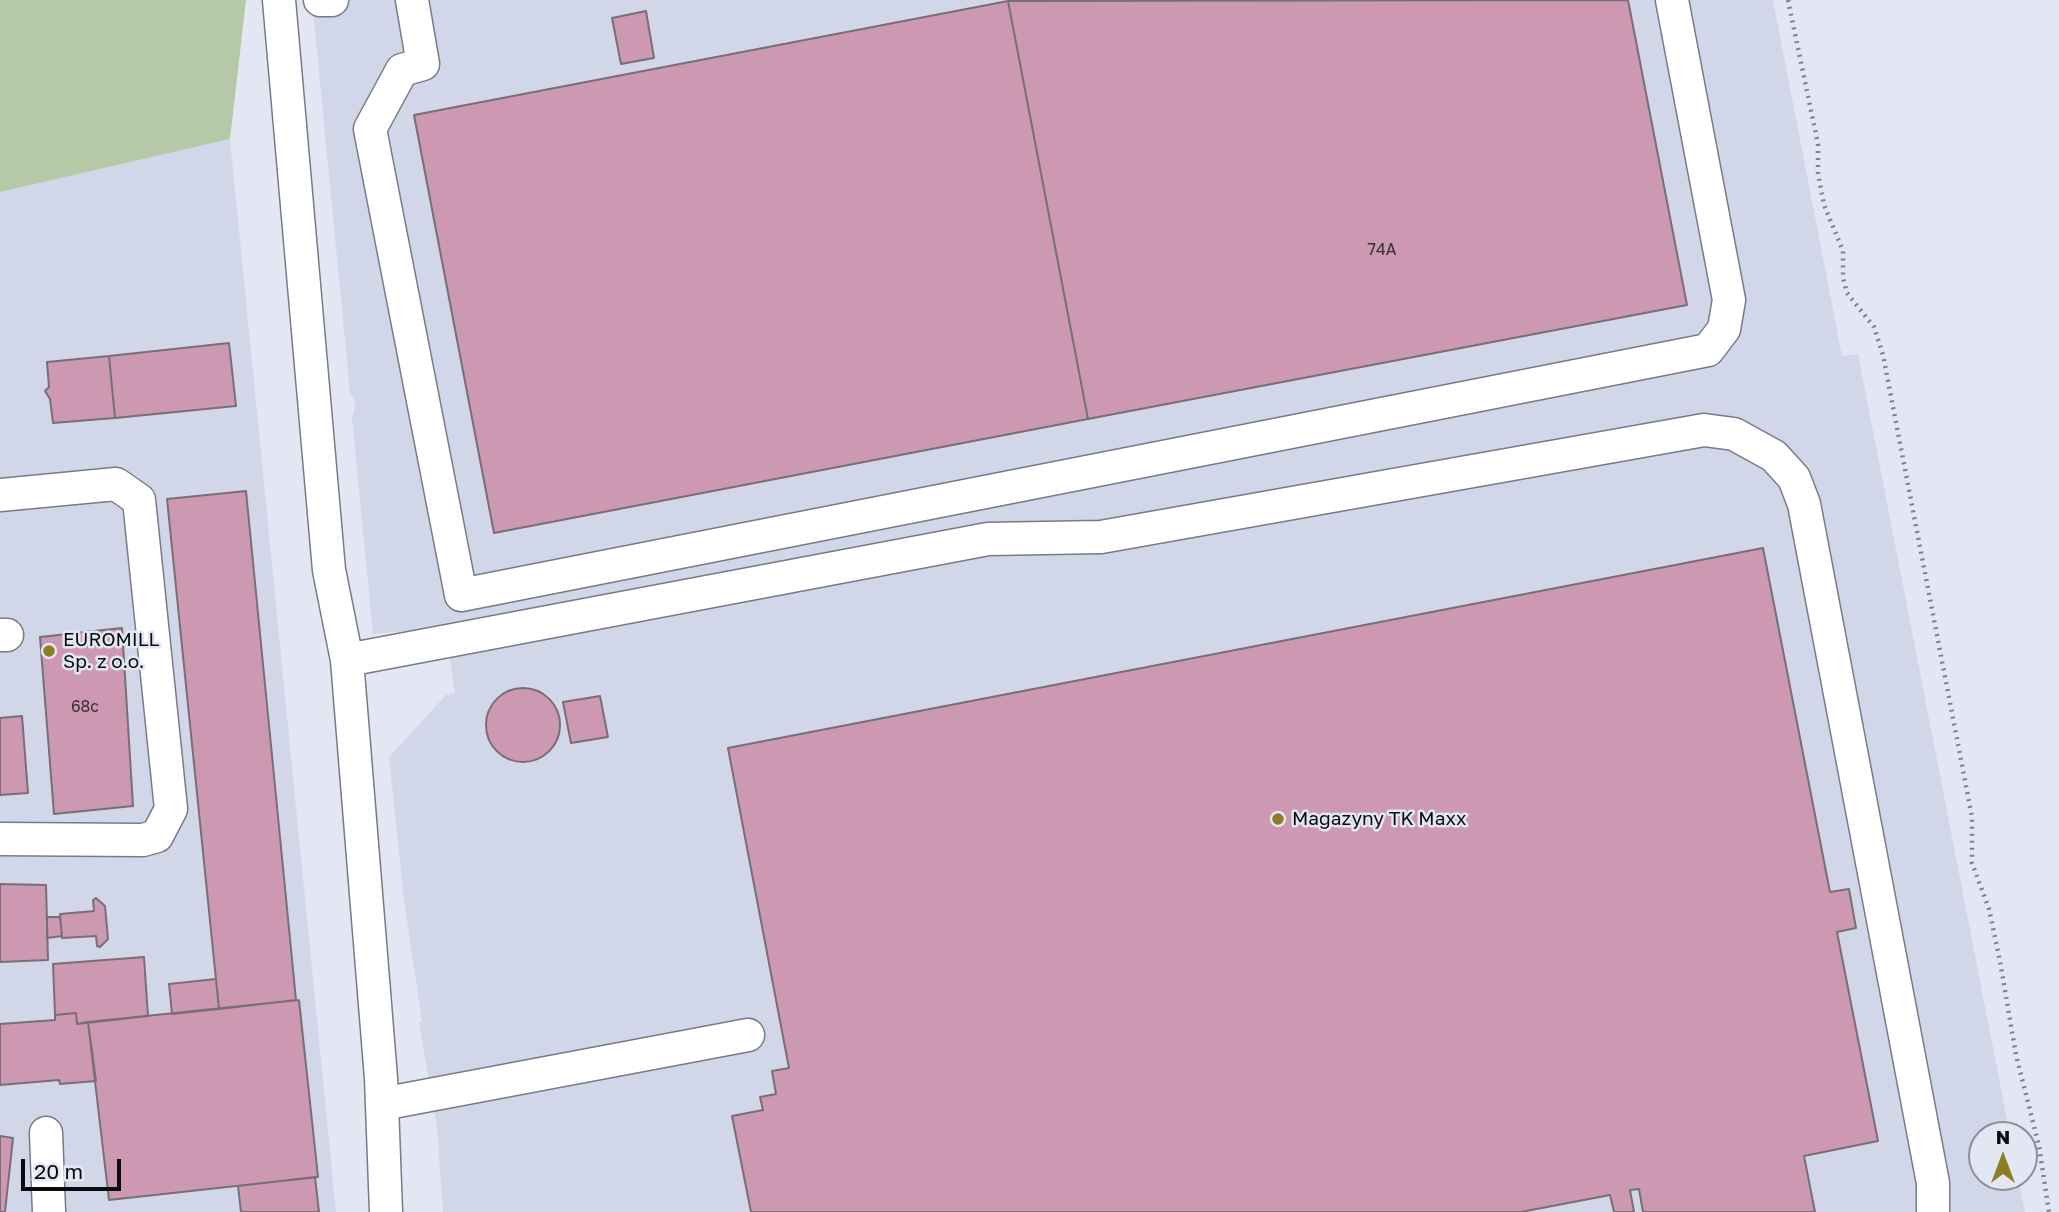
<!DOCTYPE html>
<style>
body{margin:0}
#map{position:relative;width:2059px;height:1212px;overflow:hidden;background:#e3e7f3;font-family:"Golos Text",sans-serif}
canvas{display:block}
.north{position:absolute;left:1968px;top:1121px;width:70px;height:70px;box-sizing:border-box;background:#e3e7f3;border:2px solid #8c8f98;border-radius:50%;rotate:0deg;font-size:19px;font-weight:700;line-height:28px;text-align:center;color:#0a0b0f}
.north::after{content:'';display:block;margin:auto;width:24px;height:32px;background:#8b7e24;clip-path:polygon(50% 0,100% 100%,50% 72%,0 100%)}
.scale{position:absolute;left:21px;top:1159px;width:100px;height:32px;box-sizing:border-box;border:4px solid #0a0b0f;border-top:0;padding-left:9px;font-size:21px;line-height:24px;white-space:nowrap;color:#0a0b0f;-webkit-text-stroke:5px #e3e7f3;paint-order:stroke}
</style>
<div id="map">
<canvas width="2059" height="1212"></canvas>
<div class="north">N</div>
<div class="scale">20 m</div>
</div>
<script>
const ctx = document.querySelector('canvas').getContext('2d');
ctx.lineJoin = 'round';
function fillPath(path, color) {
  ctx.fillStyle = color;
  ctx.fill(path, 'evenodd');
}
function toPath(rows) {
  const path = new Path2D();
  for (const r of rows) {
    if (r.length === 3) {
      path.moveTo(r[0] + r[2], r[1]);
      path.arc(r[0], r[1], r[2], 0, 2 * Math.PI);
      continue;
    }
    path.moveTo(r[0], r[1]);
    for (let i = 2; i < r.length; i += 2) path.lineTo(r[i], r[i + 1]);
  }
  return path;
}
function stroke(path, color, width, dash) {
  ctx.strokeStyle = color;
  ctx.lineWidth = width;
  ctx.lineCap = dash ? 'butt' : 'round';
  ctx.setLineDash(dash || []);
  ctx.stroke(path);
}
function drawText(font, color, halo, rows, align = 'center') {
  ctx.font = font + ' "Golos Text",sans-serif';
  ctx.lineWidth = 5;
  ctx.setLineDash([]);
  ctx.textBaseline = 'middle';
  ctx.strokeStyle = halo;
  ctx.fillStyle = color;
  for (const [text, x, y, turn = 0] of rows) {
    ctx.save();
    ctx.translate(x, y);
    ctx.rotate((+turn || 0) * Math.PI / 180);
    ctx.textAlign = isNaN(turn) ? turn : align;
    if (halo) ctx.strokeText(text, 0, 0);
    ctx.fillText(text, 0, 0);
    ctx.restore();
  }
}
fillPath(toPath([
 [312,0,1773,0,1842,356,1858,354,2010,1135,1982,1135,1982,1177,2018,1177,2025,1212,443,1212,437,1127,419,1023,422,1022,404,900,389,757,446,695,455,693,445,627,373,634,352,418,356,404,350,392],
 [230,139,336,1212,0,1212,0,192]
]), '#d1d7e9');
fillPath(toPath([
 [0,0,246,0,230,139,0,192]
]), '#b5c8a7');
const building = toPath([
 [1628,0,1687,305,1088,419,1008,1,1628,0],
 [1008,1,1088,419,494,533,414,115,1008,1],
 [646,11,654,58,621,64,612,18,646,11],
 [229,343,236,406,115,418,109,356,229,343],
 [109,356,115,418,53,423,50,399,45,391,49,387,47,362,109,356],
 [246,491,296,1000,219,1009,167,499,246,491],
 [1763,548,1830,892,1849,889,1856,928,1837,932,1878,1141,1804,1156,1815,1212,1643,1212,1639,1189,1630,1190,1634,1212,1614,1212,1610,1195,1521,1212,751,1212,732,1116,763,1110,760,1097,776,1094,772,1071,789,1068,728,748,1763,548],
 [122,628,133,806,54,814,40,637,122,628],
 [523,725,37],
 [600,696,608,737,571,743,563,702,600,696],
 [22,716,28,793,0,795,0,718,22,716],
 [0,884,46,885,48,960,0,962,0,884],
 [96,898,105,906,108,939,100,947,97,946,96,936,62,938,60,914,94,911,93,900,96,898],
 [47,917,60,917,62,936,47,938,47,917],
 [144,957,148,1016,77,1024,76,1013,55,1015,53,964,144,957],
 [216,979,219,1009,172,1014,169,984,216,979],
 [299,1000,318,1177,109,1200,88,1022,299,1000],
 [76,1013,77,1024,88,1022,96,1081,60,1084,59,1080,0,1085,0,1024,55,1020,55,1015,76,1013],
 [0,1136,13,1138,5,1212,0,1212,0,1136],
 [315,1177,319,1212,241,1212,238,1186,315,1177]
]);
fillPath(building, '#cc98b2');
stroke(building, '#796e74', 2);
const minor = toPath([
 [279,0,329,570,347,660,381,1078,386,1212],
 [320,0,332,0],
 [412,0,423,64,402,70,370,129,461,595,1708,350,1724,329,1729,300,1672,0],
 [0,495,116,484,139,500,171,809,157,836,143,840,0,839],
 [0,635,7,635],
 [347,660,988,539,1101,537,1704,430,1734,434,1774,456,1794,478,1804,504,1933,1183,1933,1212],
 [382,1104,748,1035],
 [46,1133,49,1212]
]);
stroke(minor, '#777b85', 35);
stroke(toPath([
 [1788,0,1818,144,1818,173,1824,205,1843,251,1843,278,1847,293,1874,327,1883,355,1972,817,1972,863,1989,909,2000,961,2016,1055,2039,1146,2049,1212]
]), '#7f828a', 4.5, [2, 5]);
stroke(minor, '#fff', 32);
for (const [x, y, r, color] of [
 [49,651,7,"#8b7e24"],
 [1278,819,7,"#8b7e24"]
]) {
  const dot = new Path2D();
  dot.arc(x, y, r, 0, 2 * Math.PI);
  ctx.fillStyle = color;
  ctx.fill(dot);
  stroke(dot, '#e3e7f3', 2.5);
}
drawText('16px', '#3a2e38', null, [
 ["74A",1382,250],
 ["68c",85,707]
]);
drawText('19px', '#0a0b0f', '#e3e7f3', [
 ["EUROMILL",63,640],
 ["Sp. z o.o.",63,662],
 ["Magazyny TK Maxx",1292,819]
], 'left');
</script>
